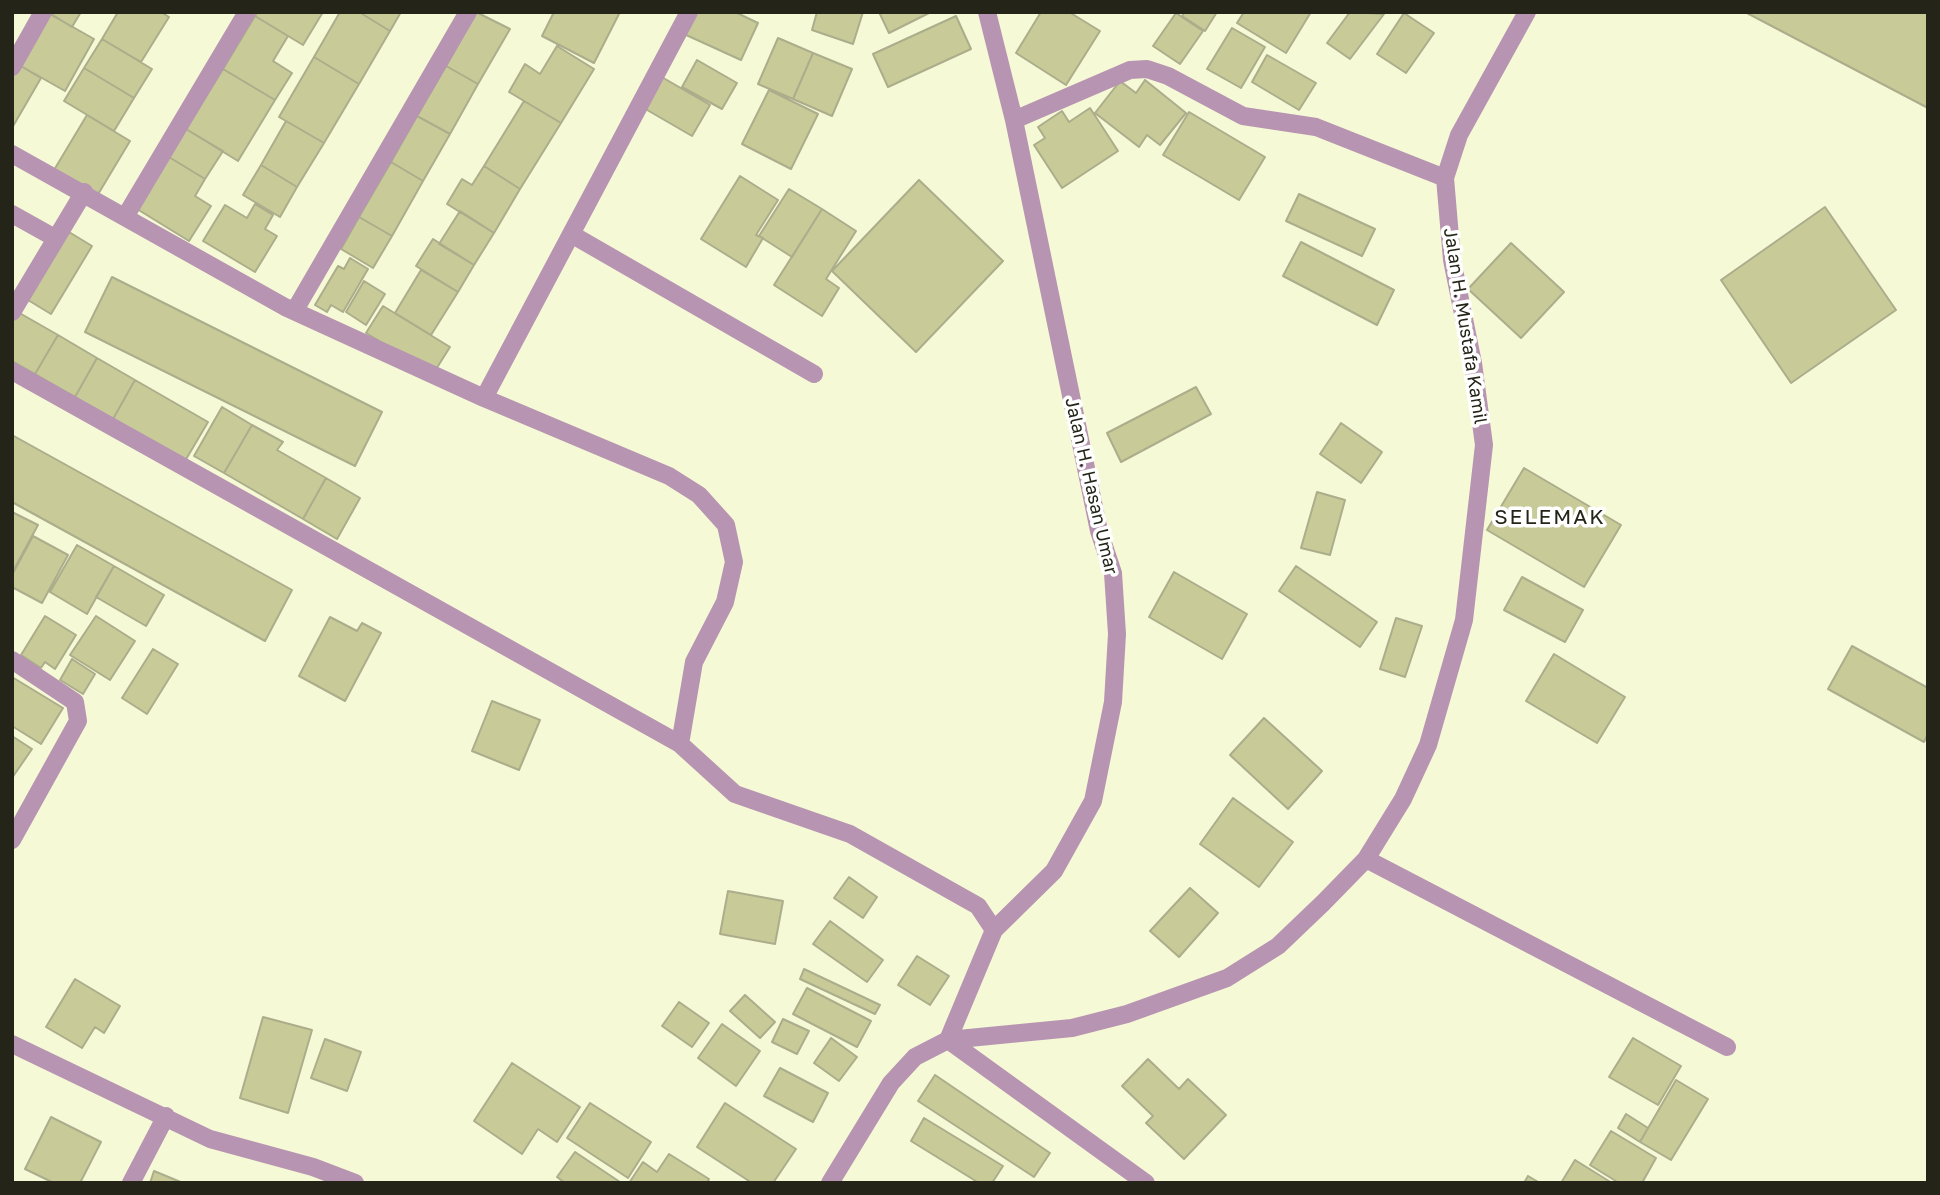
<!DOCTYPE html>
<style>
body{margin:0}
#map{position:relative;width:1940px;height:1195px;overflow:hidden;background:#f6f9d5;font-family:"Golos Text",sans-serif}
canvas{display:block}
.frame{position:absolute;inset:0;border:14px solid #242518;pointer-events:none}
</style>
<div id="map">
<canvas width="1940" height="1195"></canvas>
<div class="frame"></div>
</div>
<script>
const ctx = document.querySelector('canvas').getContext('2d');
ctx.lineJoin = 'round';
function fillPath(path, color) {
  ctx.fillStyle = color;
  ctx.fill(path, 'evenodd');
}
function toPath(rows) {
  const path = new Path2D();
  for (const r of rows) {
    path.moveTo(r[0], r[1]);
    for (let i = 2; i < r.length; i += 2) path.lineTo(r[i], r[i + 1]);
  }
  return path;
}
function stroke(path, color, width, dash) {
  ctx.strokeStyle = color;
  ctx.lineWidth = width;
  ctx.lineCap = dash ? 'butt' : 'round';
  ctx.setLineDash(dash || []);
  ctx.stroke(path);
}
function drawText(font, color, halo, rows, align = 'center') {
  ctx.font = font + ' "Golos Text",sans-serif';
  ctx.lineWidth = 7;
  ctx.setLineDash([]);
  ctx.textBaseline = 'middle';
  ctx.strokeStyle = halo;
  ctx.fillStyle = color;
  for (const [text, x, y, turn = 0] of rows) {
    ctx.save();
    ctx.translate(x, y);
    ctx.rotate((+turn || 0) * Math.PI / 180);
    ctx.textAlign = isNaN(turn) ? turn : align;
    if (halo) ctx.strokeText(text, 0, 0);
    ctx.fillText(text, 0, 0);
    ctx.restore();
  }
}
const building = toPath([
 [48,12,81,12,72,27,48,12],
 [118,12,161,12,169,17,141,62,102,39,118,12],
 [258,12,323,12,303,45,255,16,258,12],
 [340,12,359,12,390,31,359,84,314,57,340,12],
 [359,12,401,12,390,31,359,12],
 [476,12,510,29,478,84,446,66,476,12],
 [554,12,620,12,594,63,542,36,554,12],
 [694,12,735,12,758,23,741,60,684,34,694,12],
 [817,12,863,12,853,44,812,30,817,12],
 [879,12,931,12,889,33,879,12],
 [1041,12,1069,12,1100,31,1066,85,1016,53,1041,12],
 [1185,12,1217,12,1205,31,1182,16,1185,12],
 [1244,12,1311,12,1286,53,1237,23,1244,12],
 [1350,12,1384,14,1350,59,1327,43,1350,12],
 [1745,12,1928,12,1928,108,1745,12],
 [48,13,94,39,65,91,19,65,48,13],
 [1176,13,1203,31,1180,64,1153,46,1176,13],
 [1404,13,1434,33,1406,73,1377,54,1404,13],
 [255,16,288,36,273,61,292,73,275,100,223,69,255,16],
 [956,16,971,49,888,87,873,54,956,16],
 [1232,28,1265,47,1241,88,1207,69,1232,28],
 [778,38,813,53,793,99,758,84,778,38],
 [102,39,152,69,134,98,84,68,102,39],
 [557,46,594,69,561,123,509,92,525,64,540,74,557,46],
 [813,53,852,69,832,116,793,99,813,53],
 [1267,55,1316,83,1299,110,1252,82,1267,55],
 [314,57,359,84,324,143,279,117,314,57],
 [697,60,737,83,722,109,682,87,697,60],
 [19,65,41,78,12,128,12,76,19,65],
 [446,66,478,84,450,134,417,116,446,66],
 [84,68,134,98,114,131,64,101,84,68],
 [223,69,275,100,238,161,186,129,223,69],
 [660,76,710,105,692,136,642,107,660,76],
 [1145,80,1186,113,1160,145,1147,135,1139,147,1095,113,1120,81,1136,93,1145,80],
 [769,90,818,114,791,169,742,144,769,90],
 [524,101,561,123,520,189,484,166,524,101],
 [1090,108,1118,151,1062,188,1034,145,1045,138,1038,127,1062,111,1069,122,1090,108],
 [1189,112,1265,157,1239,200,1163,155,1189,112],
 [87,115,130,141,97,196,54,170,87,115],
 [417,116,450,134,423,181,391,162,417,116],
 [286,121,324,143,297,187,261,165,286,121],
 [186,129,223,151,205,179,169,157,186,129],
 [169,157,205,179,195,196,211,206,189,241,137,209,169,157],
 [391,162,423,181,392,236,359,217,391,162],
 [261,165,297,187,280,217,243,195,261,165],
 [484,166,520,189,494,233,447,204,462,179,472,185,484,166],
 [740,176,778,200,756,235,763,238,746,267,701,239,740,176],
 [919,180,1003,261,916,352,832,271,919,180],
 [789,189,822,209,792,257,759,236,789,189],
 [1299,194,1375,229,1362,256,1286,221,1299,194],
 [255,204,273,215,265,229,277,236,255,272,203,241,225,205,247,218,255,204],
 [1825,207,1896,310,1791,383,1721,280,1825,207],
 [822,209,856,231,826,279,839,288,822,316,774,285,822,209],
 [460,211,494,233,474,265,439,244,460,211],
 [359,217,392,236,373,268,341,249,359,217],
 [64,229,92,246,51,314,23,297,64,229],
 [433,239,474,265,458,292,416,266,433,239],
 [1301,242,1394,290,1377,325,1283,276,1301,242],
 [1511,243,1564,292,1521,338,1468,289,1511,243],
 [350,258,368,269,343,312,331,305,327,312,315,305,338,266,344,269,350,258],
 [421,270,458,292,431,335,395,313,421,270],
 [112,277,382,412,355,466,85,332,112,277],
 [364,281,385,294,366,325,346,312,364,281],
 [383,306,450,347,433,374,366,333,383,306],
 [16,311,58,335,35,374,12,361,12,318,16,311],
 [58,335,97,358,75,397,35,374,58,335],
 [97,358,135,380,113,419,75,397,97,358],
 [135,380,208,422,185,461,113,419,135,380],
 [1196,387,1211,414,1121,462,1107,433,1196,387],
 [222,407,252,425,224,473,194,456,222,407],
 [1341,423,1382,452,1361,483,1320,454,1341,423],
 [252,425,283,442,277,450,326,478,303,519,224,473,252,425],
 [12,435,292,590,265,641,12,502,12,435],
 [1524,468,1621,525,1584,587,1487,530,1524,468],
 [326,478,360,498,337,539,303,519,326,478],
 [1317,492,1345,500,1330,555,1301,548,1317,492],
 [12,512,38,525,12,573,12,512],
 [33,536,68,555,42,603,12,587,12,575,33,536],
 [77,545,114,566,87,614,50,592,77,545],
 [114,566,164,595,146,626,96,597,114,566],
 [1296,566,1377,622,1360,647,1279,591,1296,566],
 [1174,572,1247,614,1222,659,1149,617,1174,572],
 [1522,577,1583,610,1565,642,1504,610,1522,577],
 [45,616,76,635,55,669,45,662,41,668,21,655,45,616],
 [96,616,135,641,110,680,70,655,96,616],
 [330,617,357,631,362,623,381,633,345,701,299,676,330,617],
 [1396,618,1422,626,1405,677,1380,669,1396,618],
 [1852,646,1928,688,1928,734,1924,742,1828,689,1852,646],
 [153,649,178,664,147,714,122,698,153,649],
 [1554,654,1625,697,1597,743,1526,701,1554,654],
 [72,659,95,674,83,694,60,680,72,659],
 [12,677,63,708,41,744,12,726,12,677],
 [492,701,540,720,519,770,472,751,492,701],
 [1264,718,1322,771,1288,809,1230,755,1264,718],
 [12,736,32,749,12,778,12,736],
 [1233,798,1293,842,1259,887,1200,844,1233,798],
 [849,877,877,897,863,918,834,898,849,877],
 [1190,888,1218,913,1179,957,1150,931,1190,888],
 [728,891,783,901,775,944,720,934,728,891],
 [830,921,883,960,867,982,813,944,830,921],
 [917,956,949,976,930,1005,898,985,917,956],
 [804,969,880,1005,875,1014,800,979,804,969],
 [75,979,120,1006,104,1033,95,1027,82,1048,46,1027,75,979],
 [807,988,871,1021,857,1047,793,1014,807,988],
 [745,995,775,1022,760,1038,730,1011,745,995],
 [679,1002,709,1023,692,1047,662,1026,679,1002],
 [263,1017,312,1030,288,1113,240,1098,263,1017],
 [783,1019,809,1031,797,1054,772,1042,783,1019],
 [722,1024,760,1051,736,1086,698,1058,722,1024],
 [831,1038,857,1057,839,1081,814,1063,831,1038],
 [1633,1038,1681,1066,1658,1105,1609,1077,1633,1038],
 [325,1039,361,1052,347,1091,311,1078,325,1039],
 [1148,1059,1179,1089,1188,1079,1226,1115,1184,1159,1146,1123,1153,1116,1122,1086,1148,1059],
 [512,1063,580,1107,557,1142,538,1129,522,1154,474,1121,512,1063],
 [780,1068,828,1093,813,1122,764,1096,780,1068],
 [935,1075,1050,1153,1034,1177,918,1101,935,1075],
 [1676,1080,1708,1099,1671,1160,1640,1142,1676,1080],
 [590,1103,651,1142,628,1178,567,1138,590,1103],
 [725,1103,796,1149,773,1183,752,1183,697,1147,725,1103],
 [1626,1114,1648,1128,1640,1142,1618,1128,1626,1114],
 [51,1117,101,1142,80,1183,54,1183,25,1169,51,1117],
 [924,1118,1003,1166,992,1183,979,1183,911,1141,924,1118],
 [1611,1131,1656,1158,1642,1183,1619,1183,1590,1165,1611,1131],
 [575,1152,620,1182,620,1183,565,1183,557,1177,575,1152],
 [669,1154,709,1179,707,1183,629,1183,643,1162,657,1172,669,1154],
 [1575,1160,1612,1183,1561,1183,1575,1160],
 [154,1171,183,1183,150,1183,154,1171],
 [1528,1176,1540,1183,1524,1183,1528,1176]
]);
fillPath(building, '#c8cb98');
stroke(building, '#abad8b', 2);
stroke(toPath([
 [987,12,1014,120,1099,531,1113,573,1117,634,1113,702,1093,801,1054,871,994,930],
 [12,67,43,12],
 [1014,120,1130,70,1147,69,1168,76,1243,116,1316,127,1445,178],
 [12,154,285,307,484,398,669,476,699,495,726,525,734,562,725,602,694,662,680,744,735,794,850,834,978,906,994,930,948,1040,1146,1183],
 [12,214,55,238],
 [125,217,247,12],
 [571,234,814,374],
 [295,310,468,12],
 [12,312,84,192],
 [12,371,680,744],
 [484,398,689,12],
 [12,660,75,702,78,721,12,840],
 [1366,859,1727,1047],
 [12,1044,210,1139,313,1167,355,1183],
 [131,1183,166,1116],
 [830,1183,891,1083,915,1057,948,1040,1072,1028,1127,1014,1227,978,1278,946,1323,903,1366,859,1403,799,1428,745,1464,620,1484,445,1473,363,1452,260,1445,178,1459,135,1527,12]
]), '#b694b2', 18);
drawText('18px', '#242518', '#fff', [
 ["Jalan H. Mustafa Kamil",1465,326,81],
 ["Jalan H. Hasan Umar",1091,486,77]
]);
ctx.letterSpacing = '2px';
drawText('21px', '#242518', '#fff', [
 ["SELEMAK",1550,517]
]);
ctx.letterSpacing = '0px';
</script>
